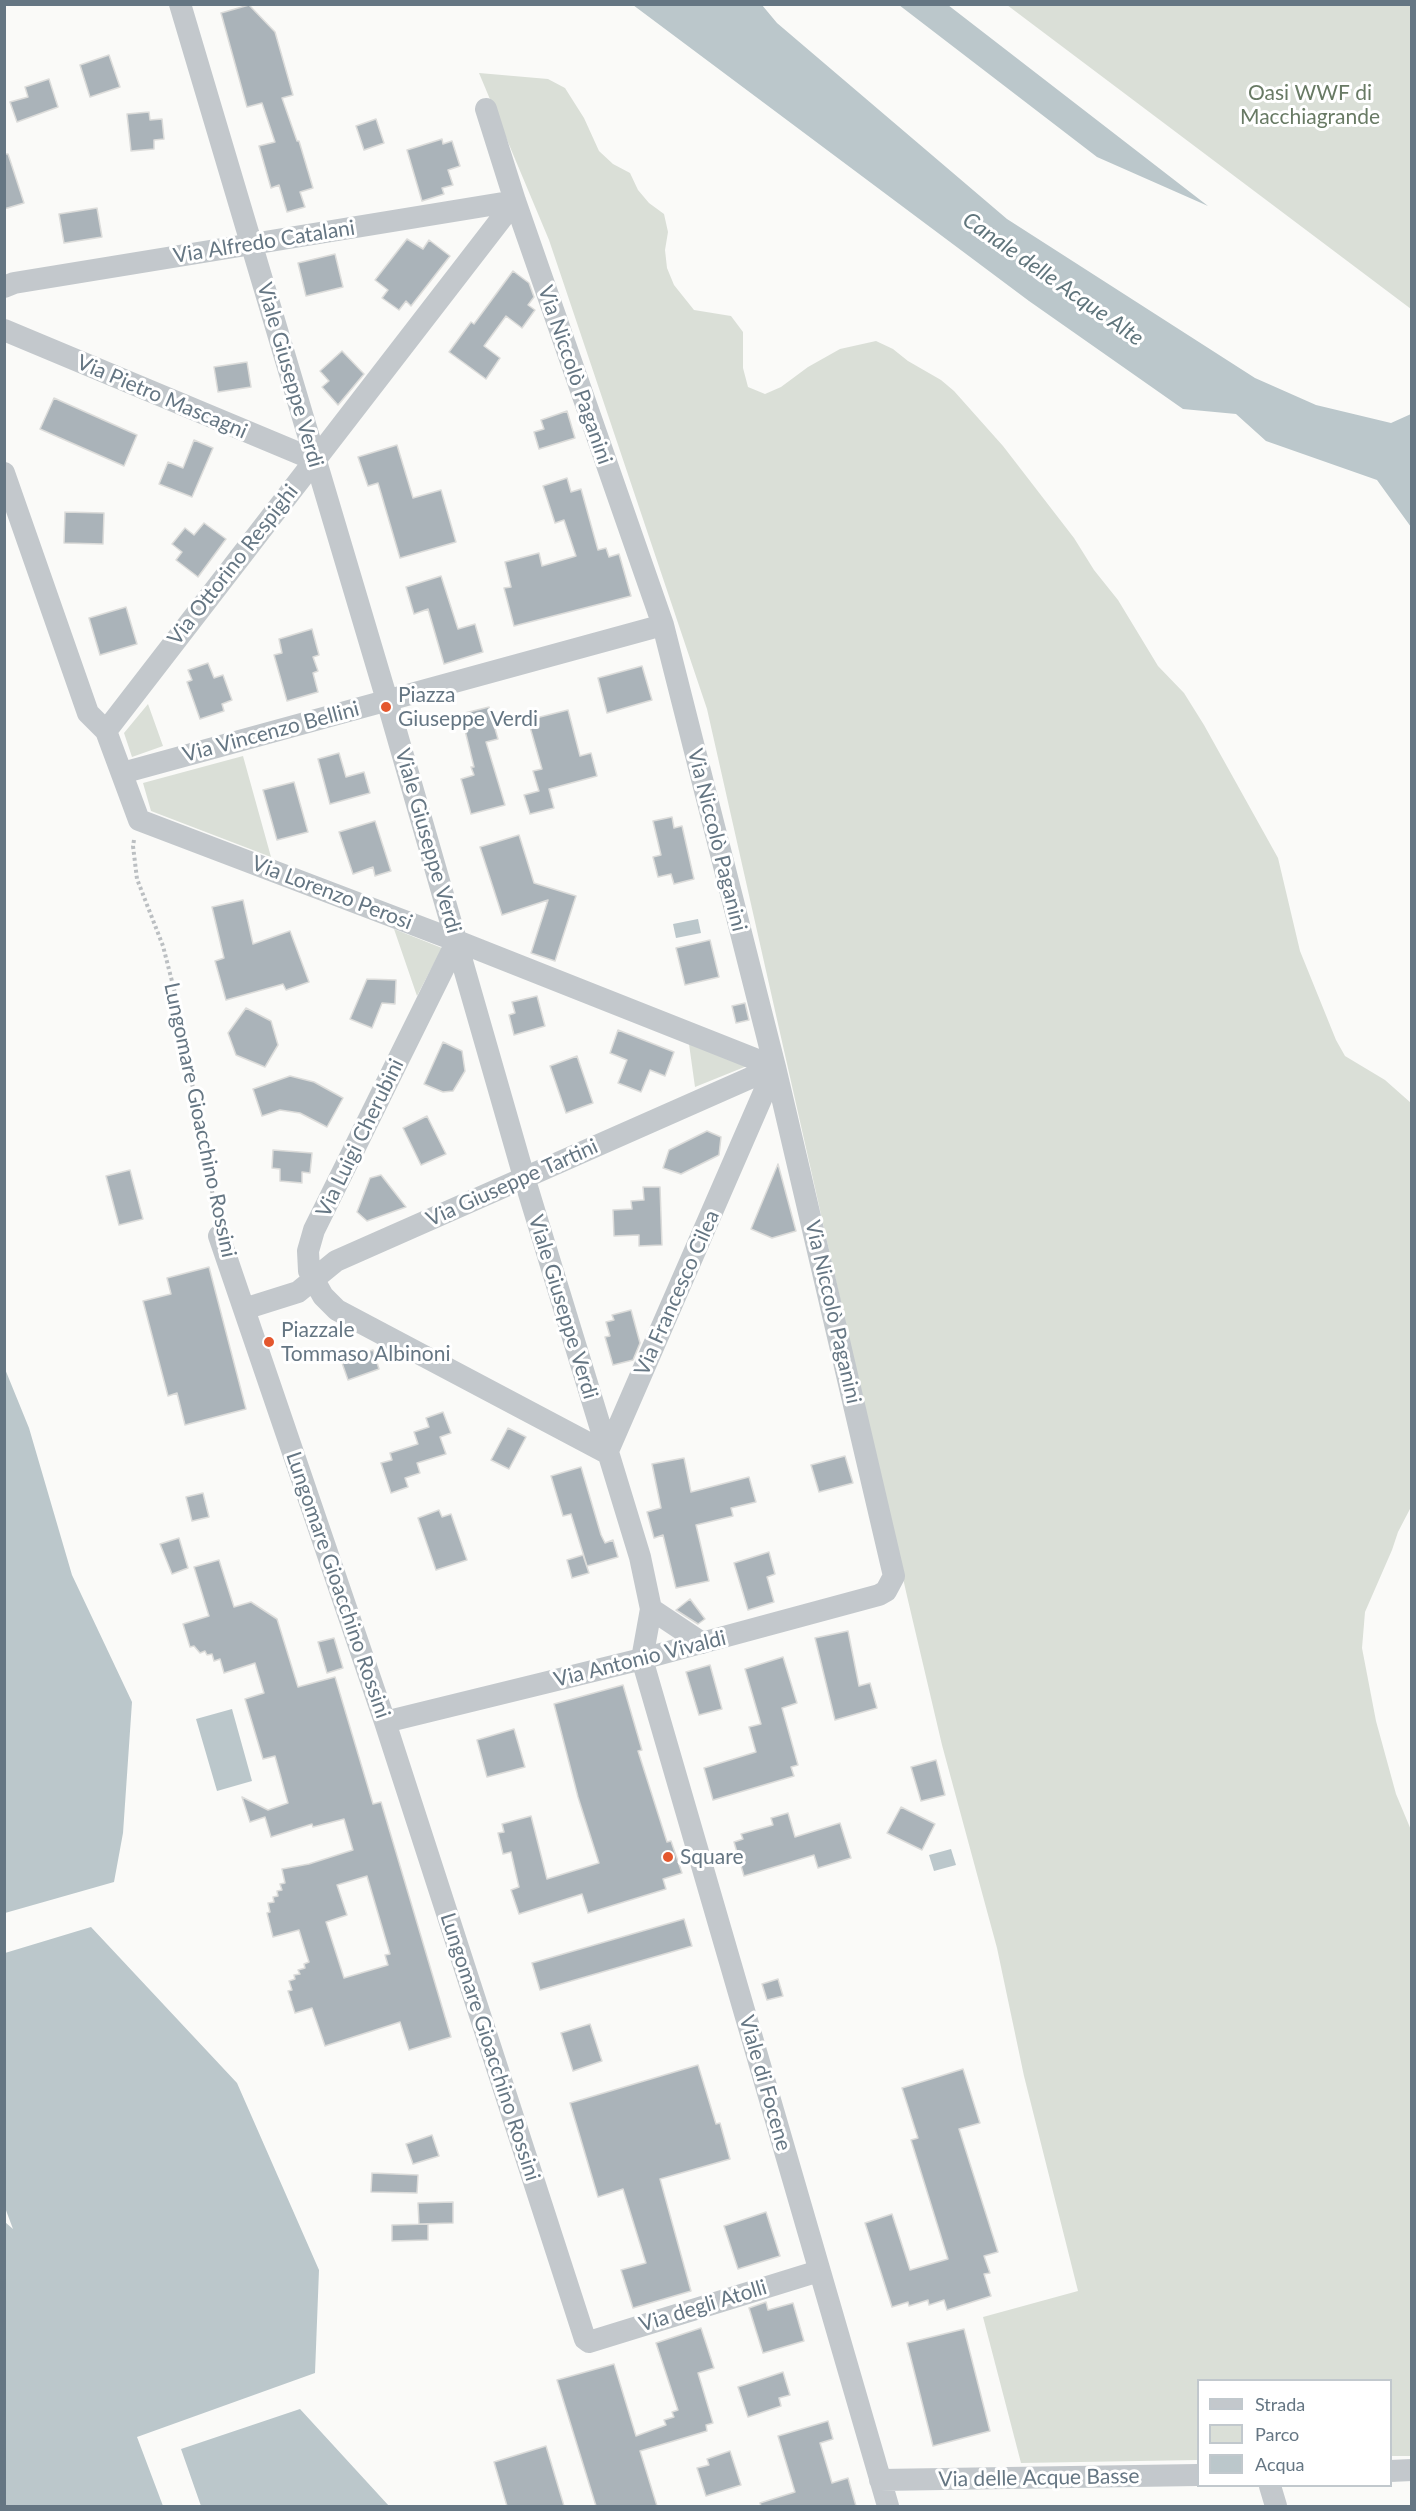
<!DOCTYPE html>
<meta charset="utf-8">
<style>
body{margin:0}
#map{position:relative;width:1416px;height:2511px;overflow:hidden;background:#fafaf8;font-family:Lato,sans-serif}
canvas{display:block}
.frame{position:absolute;inset:0;border:6px solid #657683;pointer-events:none}
.legend{position:absolute;left:1197px;top:2379px;width:195px;height:108px;box-sizing:border-box;background:#fff;border:2px solid #c1c8cd;margin:0;padding:8px 10px;list-style:none;font-size:18px;color:#657683}
.legend li{display:flex;align-items:center;gap:12px;height:30px}
.legend b{width:30px;border:2px solid #c1c8cd}
</style>
<div id="map">
<canvas width="1416" height="2511"></canvas>
<div class="frame"></div>
<ul class="legend">
<li><b style="height:8px;background:#c3c8cc"></b>Strada</li>
<li><b style="height:16px;background:#dadfd7"></b>Parco</li>
<li><b style="height:16px;background:#bbc7cb"></b>Acqua</li>
</ul>
</div>
<script>
const ctx = document.querySelector('canvas').getContext('2d');
ctx.lineJoin = 'round';
function fillPath(path, color) {
  ctx.fillStyle = color;
  ctx.fill(path, 'evenodd');
}
function toPath(rows) {
  const path = new Path2D();
  for (const r of rows) {
    path.moveTo(r[0], r[1]);
    for (let i = 2; i < r.length; i += 2) path.lineTo(r[i], r[i + 1]);
  }
  return path;
}
function stroke(path, color, width, dash) {
  ctx.strokeStyle = color;
  ctx.lineWidth = width;
  ctx.lineCap = dash ? 'butt' : 'round';
  ctx.setLineDash(dash || []);
  ctx.stroke(path);
}
function drawText(font, color, halo, rows, align = 'center') {
  ctx.font = font + ' Lato,sans-serif';
  ctx.lineWidth = 6;
  ctx.setLineDash([]);
  ctx.textBaseline = 'middle';
  ctx.strokeStyle = halo;
  ctx.fillStyle = color;
  for (const [text, x, y, turn = 0] of rows) {
    ctx.save();
    ctx.translate(x, y);
    ctx.rotate((+turn || 0) * Math.PI / 180);
    ctx.textAlign = isNaN(turn) ? turn : align;
    if (halo) ctx.strokeText(text, 0, 0);
    ctx.fillText(text, 0, 0);
    ctx.restore();
  }
}
fillPath(toPath([
 [1007,5,1411,5,1411,309],
 [479,73,548,79,565,88,584,118,599,151,613,164,630,173,638,190,649,203,664,214,668,232,665,250,667,268,674,285,694,310,731,316,743,332,743,368,748,387,765,394,781,387,808,367,840,349,876,341,893,349,908,361,941,380,954,391,1003,446,1074,538,1094,570,1118,600,1158,666,1184,693,1204,725,1278,858,1300,951,1336,1040,1345,1056,1385,1080,1411,1103,1411,1507,1398,1532,1392,1550,1365,1612,1362,1648,1376,1721,1396,1794,1411,1830,1411,2456,1391,2456,1390,2380,1198,2380,1198,2460,1021,2463,983,2317,1078,2291,1024,2076,997,1948,942,1745,907,1596,707,709,549,240],
 [148,704,163,746,132,757,124,733],
 [243,756,271,857,151,811,143,783],
 [394,929,442,948,417,996],
 [689,1044,747,1066,695,1087]
]), '#dadfd7');
fillPath(toPath([
 [633,5,762,5,777,23,1007,219,1255,378,1316,405,1391,423,1411,414,1411,527,1377,480,1266,441,1236,414,1183,409,1029,301],
 [899,5,948,5,1208,206,1097,157],
 [698,919,701,933,676,938,673,924],
 [5,1369,29,1428,72,1575,132,1702,123,1833,114,1882,5,1913],
 [232,1709,252,1781,217,1791,196,1719],
 [951,1849,956,1865,934,1871,929,1855],
 [91,1927,237,2083,319,2270,315,2373,137,2437,163,2506,5,2506,5,2222,13,2229,4,2205,5,1953],
 [300,2409,389,2506,201,2506,181,2449]
]), '#bbc7cb');
const building = toPath([
 [249,5,275,32,293,95,282,98,297,141,299,141,313,188,300,192,305,207,287,212,279,185,271,188,259,146,275,142,262,103,247,107,221,13,249,5],
 [109,55,120,87,90,97,80,65,109,55],
 [49,79,58,107,17,122,10,102,28,97,25,87,49,79],
 [149,112,150,120,162,119,164,139,154,140,154,149,131,151,127,114,149,112],
 [376,119,384,143,364,150,356,126,376,119],
 [442,139,443,144,452,141,460,166,448,170,453,185,442,188,444,194,422,201,407,150,442,139],
 [4,154,8,154,24,203,4,209,4,154],
 [97,208,102,237,64,243,59,214,97,208],
 [407,239,423,249,429,240,450,256,411,306,406,301,399,310,382,298,388,290,375,280,407,239],
 [335,254,343,287,306,296,298,263,335,254],
 [513,271,529,283,534,297,528,305,535,310,522,328,506,316,484,346,500,358,486,379,449,352,471,322,474,324,513,271],
 [342,351,364,374,338,405,322,387,329,381,320,371,342,351],
 [247,362,251,387,218,392,214,367,247,362],
 [54,398,137,435,124,466,40,429,54,398],
 [567,411,575,438,539,449,534,432,544,429,541,420,567,411],
 [194,440,213,448,192,497,159,484,168,462,183,468,194,440],
 [397,445,413,498,441,490,456,542,400,558,378,483,368,486,358,457,397,445],
 [567,478,571,492,581,489,598,550,606,548,609,557,619,554,631,596,514,626,504,588,511,587,505,562,539,553,542,566,576,556,564,520,555,523,543,486,567,478],
 [65,512,104,513,103,544,64,543,65,512],
 [204,523,226,539,198,577,176,560,182,552,172,544,185,528,194,535,204,523],
 [441,576,458,629,475,624,483,652,444,664,428,609,414,614,406,587,441,576],
 [126,607,137,644,100,655,89,618,126,607],
 [312,629,319,655,313,657,318,671,313,673,318,692,287,701,274,655,282,653,279,639,312,629],
 [208,663,214,678,223,675,232,700,222,704,224,711,200,719,187,682,192,680,188,670,208,663],
 [642,666,652,700,607,713,598,678,642,666],
 [489,707,498,739,486,742,505,805,471,814,461,779,474,775,471,767,474,767,461,714,489,707],
 [568,710,580,756,591,753,597,776,549,789,554,808,530,814,524,795,539,791,533,771,542,769,528,720,568,710],
 [339,753,346,777,364,772,370,793,330,804,318,759,339,753],
 [294,782,308,832,277,840,263,790,294,782],
 [672,817,674,828,682,826,694,879,674,884,671,874,658,877,653,857,661,855,653,821,672,817],
 [375,821,391,871,375,876,373,867,353,874,339,832,375,821],
 [519,835,534,883,576,896,555,961,531,953,548,900,502,915,480,847,519,835],
 [243,900,253,944,290,931,309,982,286,990,283,984,226,1000,215,961,224,958,212,907,243,900],
 [710,940,719,977,685,985,676,948,710,940],
 [367,979,396,980,395,1004,382,1003,372,1028,350,1019,367,979],
 [537,996,545,1026,514,1035,509,1015,515,1013,512,1002,537,996],
 [745,1003,749,1020,736,1023,732,1006,745,1003],
 [246,1008,271,1021,278,1045,265,1067,236,1055,228,1033,246,1008],
 [618,1030,674,1052,665,1076,650,1070,641,1092,618,1083,627,1060,610,1053,618,1030],
 [443,1042,462,1051,465,1071,453,1091,443,1092,424,1084,443,1042],
 [577,1056,593,1103,566,1113,550,1066,577,1056],
 [290,1076,314,1082,343,1098,327,1127,300,1113,280,1110,262,1116,253,1089,290,1076],
 [427,1116,446,1154,421,1165,403,1128,427,1116],
 [707,1131,721,1137,719,1155,681,1174,663,1168,669,1150,707,1131],
 [273,1150,312,1153,310,1173,302,1172,302,1183,280,1181,280,1169,272,1168,273,1150],
 [778,1164,796,1231,772,1238,751,1229,778,1164],
 [130,1170,143,1219,119,1225,106,1176,130,1170],
 [381,1175,406,1207,367,1221,357,1212,370,1178,381,1175],
 [643,1187,660,1187,662,1245,639,1246,639,1235,614,1236,613,1210,632,1209,631,1201,644,1200,643,1187],
 [209,1267,246,1409,185,1425,177,1393,168,1396,143,1301,171,1294,167,1278,209,1267],
 [631,1310,640,1343,633,1360,613,1365,605,1337,610,1336,606,1322,614,1320,612,1315,631,1310],
 [373,1350,379,1369,348,1380,341,1360,373,1350],
 [443,1412,451,1433,440,1437,446,1454,417,1463,420,1473,405,1478,408,1487,391,1493,381,1463,392,1460,390,1453,418,1444,414,1432,429,1427,426,1418,443,1412],
 [508,1428,526,1437,509,1469,491,1460,508,1428],
 [845,1456,853,1483,819,1492,811,1465,845,1456],
 [684,1458,691,1492,749,1477,756,1502,731,1508,733,1516,696,1525,709,1581,676,1588,663,1535,654,1538,647,1512,661,1508,652,1464,684,1458],
 [581,1467,601,1535,605,1543,613,1540,618,1557,587,1566,571,1514,563,1516,551,1476,581,1467],
 [203,1493,209,1517,192,1521,186,1497,203,1493],
 [439,1510,442,1517,451,1514,467,1560,436,1570,418,1518,439,1510],
 [179,1538,188,1568,172,1574,160,1544,179,1538],
 [769,1552,775,1574,767,1577,774,1602,748,1610,734,1563,769,1552],
 [583,1555,589,1573,572,1578,567,1560,583,1555],
 [219,1560,234,1607,251,1602,277,1619,298,1687,335,1677,373,1804,381,1802,451,2037,409,2050,400,2022,325,2046,312,2008,295,2013,288,1991,292,1990,289,1981,295,1979,294,1975,300,1974,298,1970,305,1968,304,1964,309,1962,299,1930,273,1937,267,1913,270,1912,268,1903,274,1902,273,1897,278,1896,277,1891,282,1890,280,1884,285,1883,282,1869,309,1864,353,1850,344,1819,313,1827,312,1824,271,1837,265,1817,250,1822,242,1797,268,1810,288,1803,275,1756,263,1759,245,1699,264,1693,255,1663,224,1673,220,1659,214,1661,212,1654,207,1655,205,1651,200,1653,194,1646,190,1647,183,1624,209,1616,194,1567,219,1560],
 [367,1876,390,1954,385,1955,388,1965,344,1978,326,1922,347,1915,337,1885,367,1876],
 [690,1599,705,1619,698,1624,676,1610,690,1599],
 [848,1631,859,1686,870,1683,877,1708,835,1720,815,1638,848,1631],
 [334,1638,343,1668,327,1673,318,1642,334,1638],
 [783,1657,797,1703,782,1708,798,1765,791,1767,794,1776,713,1800,704,1768,756,1752,749,1727,761,1724,745,1669,783,1657],
 [710,1665,722,1709,699,1715,686,1672,710,1665],
 [623,1685,642,1750,638,1751,667,1842,671,1841,682,1873,663,1879,666,1889,588,1913,582,1894,519,1914,511,1890,519,1887,511,1852,503,1854,498,1833,504,1832,502,1824,531,1816,547,1879,599,1863,578,1797,554,1704,623,1685],
 [514,1729,525,1767,487,1777,477,1740,514,1729],
 [936,1760,945,1795,921,1801,911,1767,936,1760],
 [901,1807,935,1824,922,1850,887,1833,901,1807],
 [788,1813,795,1837,840,1823,851,1858,818,1868,814,1855,744,1876,734,1842,743,1839,741,1834,773,1825,771,1818,788,1813],
 [684,1919,692,1946,540,1990,532,1963,684,1919],
 [778,1979,783,1996,767,2000,762,1984,778,1979],
 [590,2024,602,2061,573,2071,561,2033,590,2024],
 [698,2065,716,2124,720,2123,730,2159,660,2179,691,2291,633,2308,621,2270,646,2263,623,2189,598,2197,570,2103,698,2065],
 [963,2069,980,2123,959,2129,998,2252,984,2256,990,2273,984,2274,991,2296,947,2310,944,2300,929,2305,928,2300,909,2306,908,2302,892,2307,865,2223,892,2214,910,2270,948,2259,911,2140,918,2138,902,2088,963,2069],
 [432,2135,439,2156,413,2164,406,2144,432,2135],
 [372,2173,418,2175,417,2193,371,2192,372,2173],
 [453,2202,453,2223,419,2224,418,2203,453,2202],
 [766,2212,780,2256,738,2269,724,2226,766,2212],
 [428,2224,428,2240,392,2241,392,2225,428,2224],
 [766,2302,768,2310,793,2303,804,2341,763,2353,749,2308,766,2302],
 [701,2328,714,2368,698,2373,713,2423,706,2425,707,2431,640,2451,657,2506,596,2506,557,2380,614,2364,636,2436,666,2425,664,2420,674,2417,672,2412,678,2410,656,2343,701,2328],
 [964,2329,990,2431,933,2446,907,2343,964,2329],
 [783,2372,790,2395,779,2398,781,2406,748,2417,738,2387,783,2372],
 [828,2421,833,2439,820,2443,832,2483,848,2478,856,2506,761,2506,760,2503,795,2492,778,2436,828,2421],
 [546,2446,564,2506,507,2506,494,2462,546,2446],
 [730,2451,741,2485,706,2496,697,2468,709,2465,707,2459,730,2451]
]);
fillPath(building, '#aab3b9');
stroke(building, '#dcdcda', 1.5);
stroke(toPath([
 [134,840,133,846,137,879,163,946,176,997,217,1218]
]), '#bbbfc2', 4, [3, 3]);
stroke(toPath([
 [180,4,387,700,524,1177,640,1557,651,1609],
 [4,287,14,283,515,201],
 [4,330,315,460],
 [4,473,88,713,106,731,139,820,457,941,775,1067,607,1453,337,1310,323,1296,309,1271,308,1251,314,1230,457,941],
 [106,731,515,201],
 [122,773,663,625],
 [219,1236,385,1722,585,2339,589,2342,819,2271],
 [244,1309,298,1292,336,1261,775,1067],
 [702,1643,651,1609,642,1659,888,2506],
 [385,1722,642,1659,879,1595,886,1591,894,1576,775,1067,663,625,515,201,486,109],
 [1390,2471,1412,2470],
 [880,2480,1198,2475],
 [1270,2486,1276,2506]
]), '#c3c8cc', 22);
for (const [x, y, r, color] of [
 [386,707,6,"#e4572e"],
 [269,1342,6,"#e4572e"],
 [668,1857,6,"#e4572e"]
]) {
  const dot = new Path2D();
  dot.arc(x, y, r, 0, 2 * Math.PI);
  ctx.fillStyle = color;
  ctx.fill(dot);
  stroke(dot, '#fff', 2);
}
drawText('21px', '#687a64', '#fff', [
 ["Oasi WWF di",1310,93],
 ["Macchiagrande",1310,117]
]);
drawText('21px', '#657683', '#fff', [
 ["Via Alfredo Catalani",264,242,-9],
 ["Viale Giuseppe Verdi",290,375,74],
 ["Via Niccolò Paganini",575,375,71],
 ["Via Pietro Mascagni",162,397,23],
 ["Via Ottorino Respighi",233,565,-52],
 ["Via Vincenzo Bellini",271,732,-15],
 ["Via Niccolò Paganini",717,840,76],
 ["Viale Giuseppe Verdi",428,841,74],
 ["Via Lorenzo Perosi",332,893,21],
 ["Lungomare Gioacchino Rossini",200,1120,78],
 ["Via Luigi Cherubini",360,1138,-64],
 ["Via Giuseppe Tartini",512,1183,-24],
 ["Via Francesco Cilea",677,1293,-66],
 ["Viale Giuseppe Verdi",563,1307,73],
 ["Via Niccolò Paganini",833,1312,77],
 ["Lungomare Gioacchino Rossini",338,1585,71],
 ["Via Antonio Vivaldi",640,1659,-14],
 ["Lungomare Gioacchino Rossini",490,2047,72],
 ["Viale di Focene",765,2083,74],
 ["Via degli Atolli",703,2306,-17],
 ["Via delle Acque Basse",1039,2478,-1]
]);
drawText('21px', '#657683', '#fff', [
 ["Piazza",398,695],
 ["Giuseppe Verdi",398,719],
 ["Piazzale",281,1330],
 ["Tommaso Albinoni",281,1354],
 ["Square",680,1857]
], 'left');
drawText('italic 22px', '#60757c', '#fff', [
 ["Canale delle Acque Alte",1053,279,35]
]);
</script>
